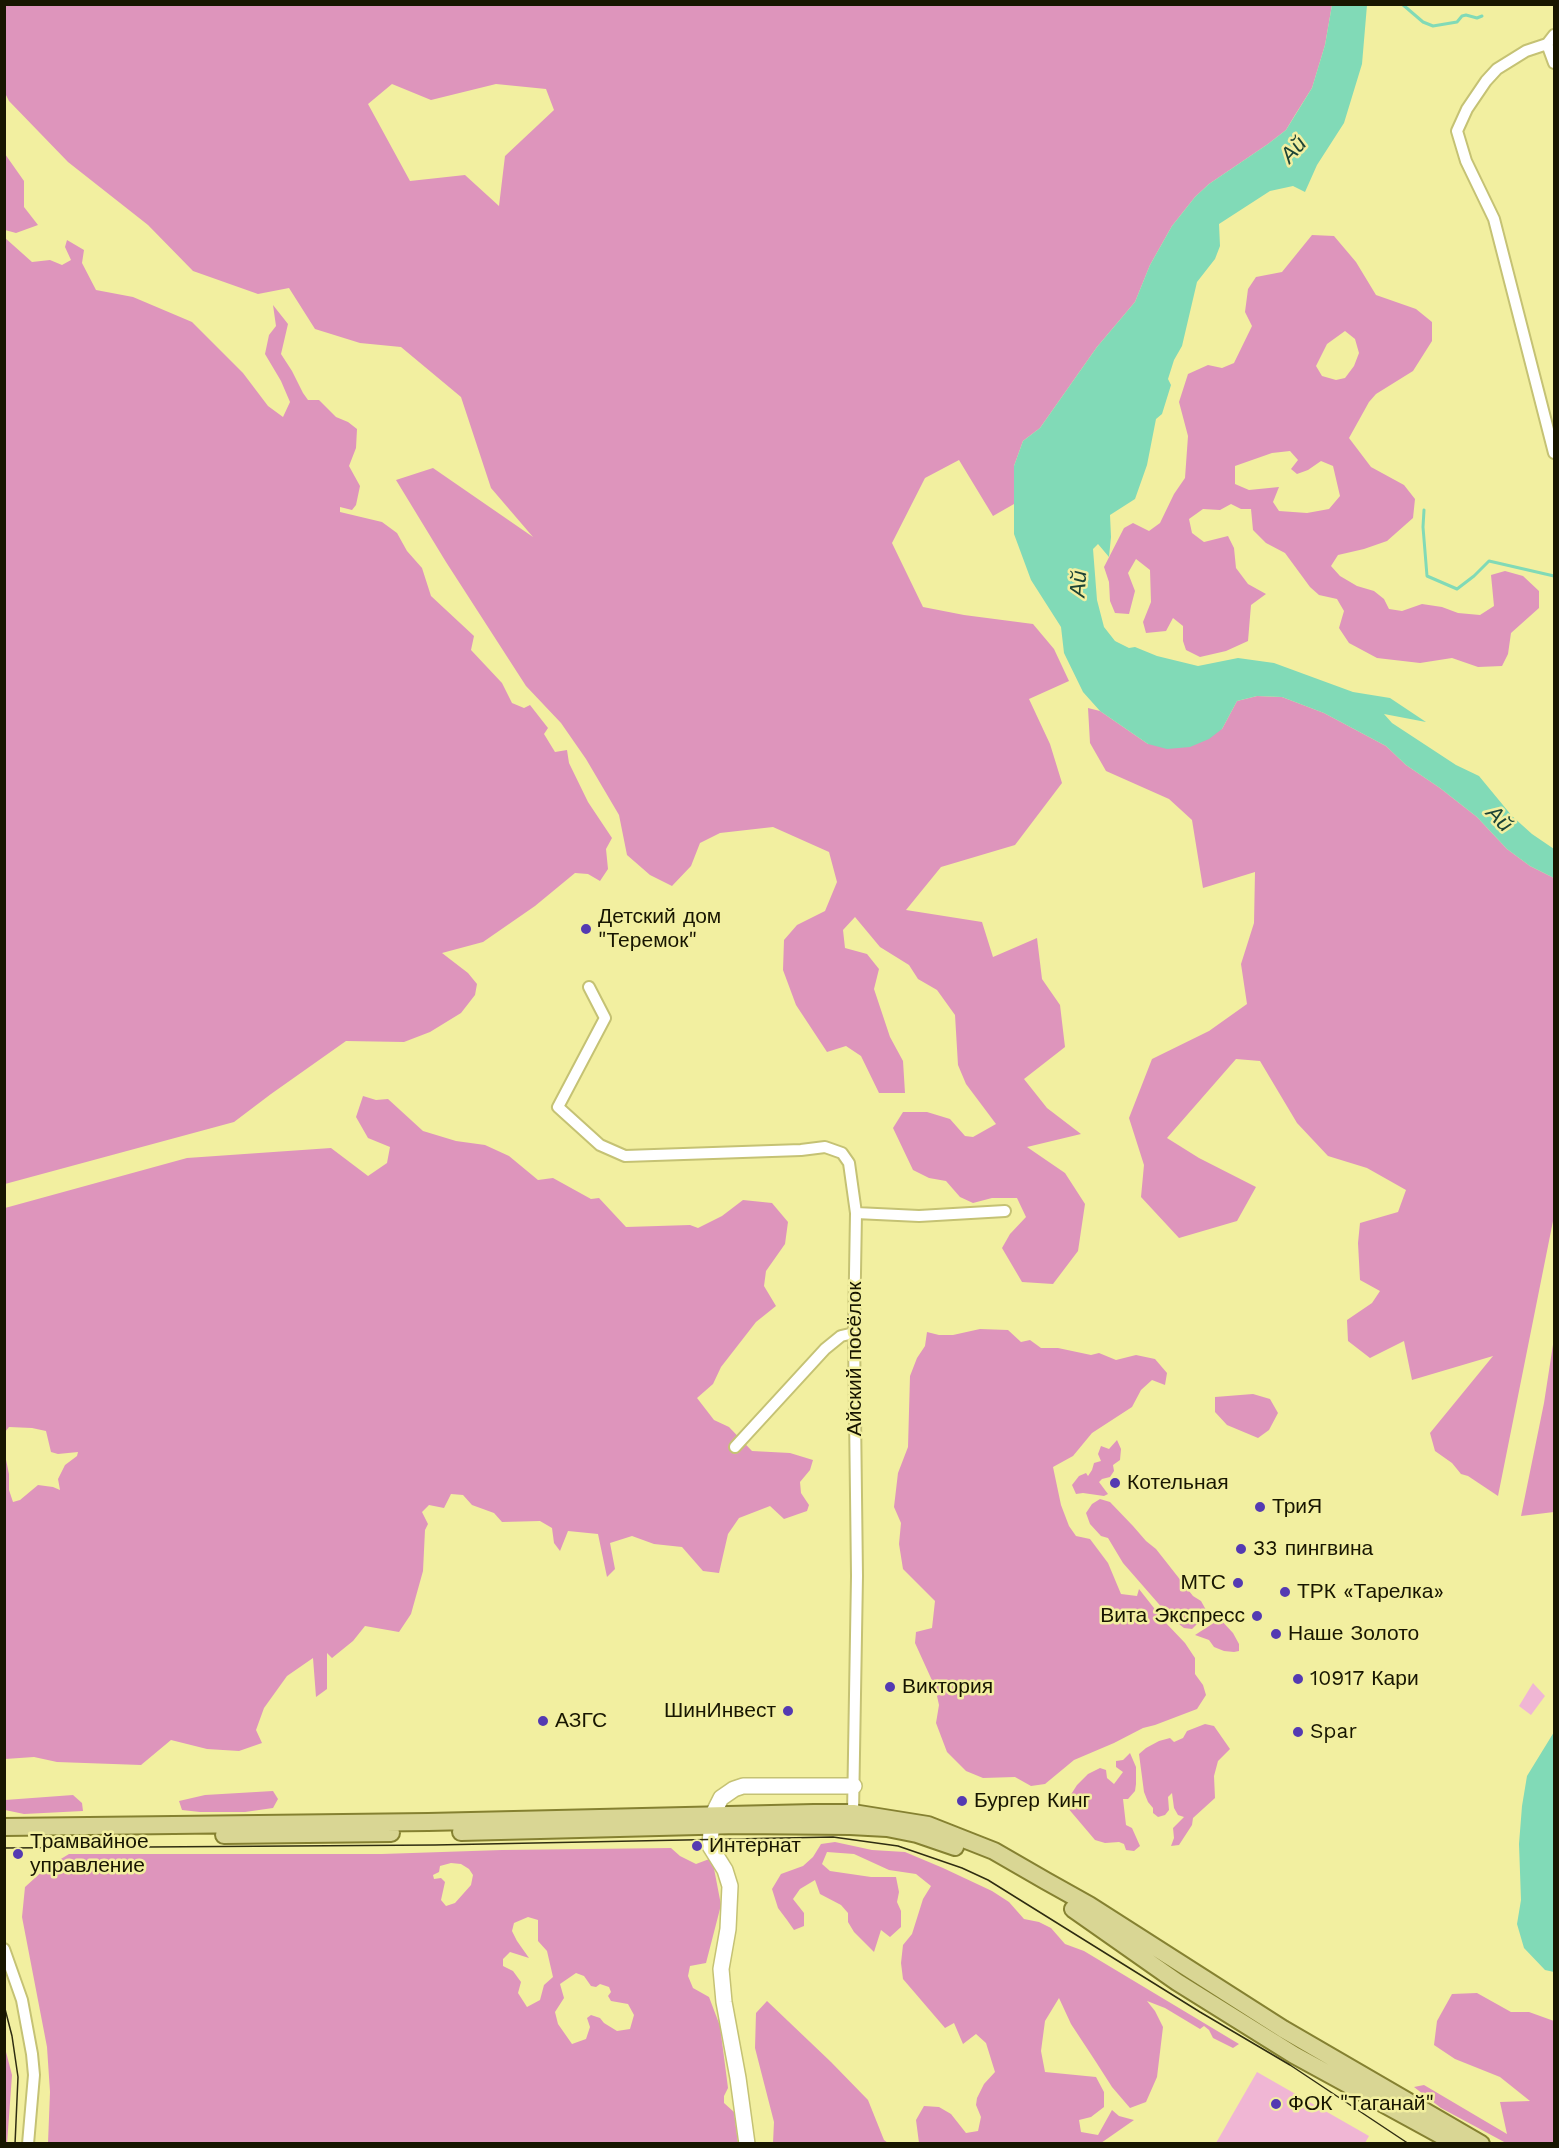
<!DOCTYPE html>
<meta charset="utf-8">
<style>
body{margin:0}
#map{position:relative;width:1559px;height:2148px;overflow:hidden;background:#f2efa0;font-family:"Work Sans",sans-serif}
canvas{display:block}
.frame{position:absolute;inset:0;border:6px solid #181600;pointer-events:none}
</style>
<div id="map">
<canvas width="1559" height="2148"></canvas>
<div class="frame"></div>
</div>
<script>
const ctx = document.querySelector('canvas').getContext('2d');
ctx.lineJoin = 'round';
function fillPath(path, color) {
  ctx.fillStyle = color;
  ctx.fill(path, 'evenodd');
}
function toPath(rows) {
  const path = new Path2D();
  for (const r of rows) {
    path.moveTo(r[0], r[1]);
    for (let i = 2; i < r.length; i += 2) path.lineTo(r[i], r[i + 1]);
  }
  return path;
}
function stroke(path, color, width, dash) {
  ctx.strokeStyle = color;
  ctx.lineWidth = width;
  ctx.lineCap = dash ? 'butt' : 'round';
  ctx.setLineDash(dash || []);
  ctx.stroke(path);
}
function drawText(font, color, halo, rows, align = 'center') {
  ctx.font = font + ' "Work Sans",sans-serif';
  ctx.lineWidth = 5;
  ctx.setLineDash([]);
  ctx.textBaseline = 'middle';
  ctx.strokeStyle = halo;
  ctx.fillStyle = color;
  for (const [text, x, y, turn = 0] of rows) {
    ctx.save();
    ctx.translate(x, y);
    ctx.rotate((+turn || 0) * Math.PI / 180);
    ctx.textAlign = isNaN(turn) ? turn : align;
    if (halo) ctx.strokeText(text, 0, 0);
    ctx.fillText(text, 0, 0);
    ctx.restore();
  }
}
fillPath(toPath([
 [1533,1683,1545,1696,1531,1715,1519,1706],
 [1257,2072,1369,2136,1365,2143,1216,2143]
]), '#f0b6d4');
fillPath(toPath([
 [4,5,1332,5,1325,45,1312,88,1295,115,1286,130,1268,144,1209,184,1195,197,1172,226,1150,265,1135,302,1097,347,1040,428,1023,441,1014,466,1014,504,993,516,959,460,925,478,892,543,923,607,964,615,1033,624,1054,649,1069,681,1029,699,1050,744,1062,783,1015,845,941,867,906,910,982,922,993,957,1037,938,1042,979,1060,1005,1065,1047,1024,1079,1047,1108,1081,1134,1027,1147,1065,1173,1085,1204,1078,1251,1053,1284,1022,1282,1002,1248,1010,1234,1026,1217,1017,1198,992,1198,973,1203,960,1197,946,1181,929,1178,913,1170,893,1128,903,1112,927,1112,950,1119,965,1136,973,1137,996,1124,966,1084,958,1065,955,1015,937,990,918,979,909,965,880,947,855,917,843,930,845,948,867,954,879,969,874,989,890,1037,903,1061,905,1093,879,1093,861,1056,846,1046,827,1052,796,1005,783,970,784,940,797,925,825,911,837,882,829,852,773,827,720,833,700,843,691,866,672,886,650,875,627,855,619,815,586,759,561,723,526,686,446,562,396,480,433,468,533,537,491,488,461,397,401,347,360,343,315,329,289,288,258,294,193,271,148,225,68,162,9,101,4,91],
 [392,84,431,100,496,84,546,89,554,110,505,156,499,206,465,175,410,181,368,104],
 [5,154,24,181,24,207,38,225,16,233,5,230],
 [1312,235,1334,236,1356,262,1376,295,1416,309,1432,322,1432,341,1413,371,1376,394,1369,402,1349,438,1371,467,1404,485,1415,499,1413,518,1387,541,1364,549,1338,555,1331,566,1340,576,1357,586,1374,591,1384,599,1389,609,1402,611,1422,604,1442,607,1458,613,1480,615,1494,606,1491,575,1505,571,1523,576,1539,591,1539,608,1511,633,1508,654,1502,666,1478,667,1452,658,1420,663,1377,658,1349,643,1339,628,1344,611,1337,599,1319,595,1310,587,1285,553,1266,543,1253,530,1251,509,1241,509,1231,504,1220,510,1203,509,1189,519,1192,533,1204,542,1228,536,1234,548,1236,568,1248,584,1266,594,1251,605,1248,641,1226,651,1200,657,1186,650,1183,641,1183,626,1173,618,1166,631,1146,633,1143,622,1151,602,1150,570,1136,559,1128,573,1135,591,1129,614,1115,613,1110,601,1109,582,1104,567,1124,528,1133,523,1149,531,1160,523,1174,494,1185,478,1188,436,1179,402,1188,374,1208,365,1222,368,1234,363,1252,326,1245,312,1248,289,1256,277,1282,272],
 [1345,331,1355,339,1359,353,1354,366,1345,378,1336,380,1322,376,1316,366,1327,344],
 [1290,451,1298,460,1291,469,1297,474,1308,470,1321,461,1333,466,1340,496,1329,509,1307,513,1279,511,1273,502,1279,487,1249,490,1235,484,1235,466,1272,453],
 [4,237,32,262,50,260,62,265,71,260,65,247,67,240,84,250,82,263,96,290,133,297,192,322,243,373,268,406,283,417,290,402,281,381,265,354,269,335,276,326,273,305,288,324,281,354,292,371,303,393,308,400,319,400,336,417,348,422,357,429,356,448,349,466,360,486,356,505,352,510,340,507,340,512,382,522,397,533,407,551,422,568,431,596,474,636,471,650,502,683,512,703,524,708,530,705,548,728,544,734,555,752,567,750,569,763,588,802,612,838,606,849,608,869,600,881,588,874,575,873,535,906,483,942,442,953,468,973,477,984,475,995,461,1013,430,1032,404,1042,346,1041,271,1094,234,1122,5,1184],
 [1257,696,1282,697,1324,713,1386,746,1406,765,1440,788,1477,817,1507,849,1530,866,1554,878,1554,1216,1498,1496,1468,1476,1461,1474,1452,1463,1435,1451,1430,1433,1493,1356,1412,1380,1404,1341,1370,1358,1348,1341,1347,1320,1372,1303,1380,1291,1360,1280,1358,1243,1360,1223,1398,1212,1406,1190,1367,1168,1328,1156,1297,1123,1260,1061,1236,1059,1167,1138,1199,1158,1256,1187,1237,1221,1179,1238,1141,1197,1144,1165,1129,1118,1152,1059,1209,1031,1247,1004,1241,964,1254,923,1255,872,1203,888,1192,820,1169,799,1106,771,1090,743,1088,708,1100,711,1148,744,1222,729,1237,701],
 [363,1096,376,1100,388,1099,423,1131,456,1141,485,1145,509,1156,538,1180,553,1178,591,1199,599,1198,626,1227,690,1225,698,1228,722,1216,743,1200,772,1203,788,1222,785,1244,766,1271,764,1286,776,1306,756,1322,721,1367,713,1384,697,1398,714,1420,729,1427,752,1451,790,1453,813,1460,810,1470,800,1482,801,1493,809,1505,807,1511,784,1519,770,1506,739,1518,728,1534,719,1573,703,1571,682,1547,654,1544,632,1536,610,1543,615,1569,607,1577,598,1534,568,1531,560,1551,554,1543,552,1528,540,1521,502,1522,494,1513,472,1505,463,1495,451,1494,444,1508,429,1505,422,1512,428,1524,425,1530,423,1571,411,1614,399,1632,365,1626,353,1641,332,1658,327,1653,327,1689,316,1697,313,1658,287,1676,264,1708,256,1730,262,1743,239,1751,207,1749,171,1740,141,1765,57,1762,34,1757,5,1759,4,1450,9,1474,9,1490,13,1502,20,1500,38,1485,53,1487,60,1490,58,1479,65,1465,77,1456,78,1452,58,1454,51,1452,46,1431,32,1428,9,1427,5,1432,5,1208,187,1158,331,1148,368,1176,387,1163,390,1147,368,1138,356,1117],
 [980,1329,1008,1330,1021,1342,1030,1340,1041,1348,1058,1348,1091,1355,1099,1353,1116,1360,1136,1355,1155,1359,1167,1373,1165,1385,1152,1380,1141,1390,1132,1407,1092,1433,1073,1456,1053,1467,1061,1505,1069,1526,1076,1536,1090,1539,1108,1563,1121,1594,1137,1596,1139,1589,1165,1622,1185,1643,1195,1658,1195,1674,1203,1685,1206,1695,1197,1709,1155,1725,1143,1728,1114,1743,1074,1760,1045,1784,1031,1786,1015,1777,983,1778,966,1771,947,1752,936,1723,939,1705,935,1687,915,1643,916,1632,932,1628,935,1601,903,1569,899,1544,901,1523,894,1507,898,1473,908,1447,910,1376,917,1358,925,1346,927,1332,939,1335,953,1335],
 [1554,1338,1554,1512,1521,1516,1544,1403],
 [1253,1394,1270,1399,1278,1413,1269,1430,1258,1438,1227,1425,1215,1412,1215,1397],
 [1117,1440,1121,1449,1120,1460,1113,1465,1114,1471,1110,1477,1102,1479,1099,1482,1108,1494,1104,1496,1083,1493,1076,1494,1072,1485,1079,1476,1086,1473,1088,1476,1092,1470,1094,1463,1101,1461,1098,1454,1101,1446,1109,1449],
 [1100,1499,1110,1502,1133,1526,1146,1541,1156,1549,1193,1596,1201,1601,1206,1610,1205,1616,1192,1629,1184,1628,1171,1618,1123,1563,1108,1538,1101,1536,1090,1524,1086,1513,1092,1504],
 [1220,1619,1233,1633,1239,1644,1239,1651,1234,1652,1224,1651,1214,1647,1209,1640,1195,1635],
 [1205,1724,1214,1726,1230,1749,1218,1761,1214,1776,1215,1798,1193,1818,1192,1825,1179,1845,1171,1846,1174,1838,1173,1828,1184,1817,1178,1815,1174,1808,1172,1793,1168,1797,1169,1810,1165,1815,1158,1817,1153,1813,1153,1808,1148,1802,1144,1792,1139,1754,1146,1748,1159,1741,1170,1738,1174,1742,1183,1738,1187,1731],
 [1130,1753,1136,1767,1136,1784,1135,1791,1128,1799,1123,1799,1126,1825,1132,1828,1140,1846,1134,1851,1126,1850,1124,1844,1119,1842,1105,1843,1095,1840,1067,1807,1070,1796,1077,1785,1088,1774,1100,1768,1106,1770,1107,1778,1114,1784,1123,1772,1116,1767,1116,1761,1123,1760],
 [273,1791,278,1799,273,1808,245,1812,200,1812,182,1810,179,1801,205,1795],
 [73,1795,82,1803,83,1811,24,1814,5,1810,5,1800],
 [835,1842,872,1850,905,1852,943,1868,992,1891,1009,1902,1024,1919,1039,1922,1051,1928,1065,1944,1084,1951,1239,2044,1233,2048,1213,2038,1209,2030,1204,2026,1200,2029,1165,2008,1147,2001,1155,2011,1163,2027,1157,2077,1146,2102,1130,2108,1112,2087,1096,2062,1071,2024,1059,1998,1045,2021,1041,2051,1045,2072,1096,2077,1104,2092,1104,2107,1091,2117,1079,2120,1081,2132,1098,2135,1112,2110,1119,2116,1134,2120,1101,2143,919,2143,916,2120,924,2106,939,2107,951,2114,966,2133,978,2131,981,2117,976,2105,977,2098,984,2084,995,2072,986,2043,976,2034,963,2044,954,2023,945,2028,903,1979,901,1963,903,1945,912,1934,923,1899,931,1886,916,1874,889,1870,854,1854,827,1852,822,1864,830,1871,871,1877,896,1877,899,1892,897,1902,901,1911,901,1927,890,1937,881,1930,874,1952,854,1932,848,1922,848,1913,841,1905,820,1894,815,1880,800,1889,793,1899,804,1913,804,1926,794,1930,787,1920,778,1908,772,1889,781,1874,803,1866,813,1857,821,1844],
 [671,1848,680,1856,696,1864,712,1858,721,1905,706,1963,690,1966,688,1976,693,1988,709,1997,720,2026,728,2088,724,2096,724,2103,734,2112,738,2143,48,2143,50,2092,47,2047,22,1917,25,1887,46,1868,69,1854,382,1854,502,1850],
 [451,1863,461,1864,469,1869,473,1875,471,1885,455,1903,446,1906,441,1900,445,1882,441,1878,434,1879,433,1875,439,1872,440,1866],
 [528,1917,538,1920,538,1941,547,1951,553,1977,544,1985,540,2000,527,2007,518,1993,521,1982,513,1971,503,1966,503,1959,510,1952,529,1958,517,1941,512,1931,514,1923],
 [576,1973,584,1976,591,1986,596,1987,600,1984,609,1987,611,1992,608,1996,611,2001,628,2004,634,2015,630,2029,617,2031,604,2023,600,2018,591,2015,587,2018,590,2027,586,2039,572,2044,558,2024,555,2012,564,1998,560,1984],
 [1477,1993,1511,2012,1529,2012,1554,2021,1554,2143,1506,2143,1441,2108,1414,2087,1424,2085,1507,2134,1500,2102,1530,2101,1500,2077,1455,2059,1434,2045,1437,2021,1452,1994],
 [767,2001,831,2062,868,2100,884,2140,888,2143,773,2143,774,2122,755,2048,756,2013],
 [5,2048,12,2075,7,2144,4,2143]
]), '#de95bc');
fillPath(toPath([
 [1332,5,1367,5,1362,64,1344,123,1317,165,1305,192,1293,186,1270,191,1219,224,1220,246,1215,259,1197,282,1182,346,1174,360,1168,379,1171,385,1162,414,1156,419,1147,465,1135,499,1110,515,1111,537,1109,557,1098,544,1093,549,1097,600,1104,627,1115,641,1129,648,1135,647,1157,656,1198,666,1238,658,1274,663,1353,692,1390,698,1426,722,1384,714,1392,723,1456,765,1479,776,1512,816,1532,834,1554,849,1554,878,1530,866,1507,849,1477,817,1440,788,1406,765,1386,746,1324,713,1282,697,1257,696,1237,701,1222,729,1209,739,1190,747,1167,749,1148,744,1100,711,1083,692,1064,653,1061,627,1031,580,1014,534,1014,466,1023,441,1040,428,1097,347,1135,302,1150,265,1172,226,1195,197,1209,184,1268,144,1286,130,1312,88,1325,45],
 [1554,1732,1554,1972,1545,1970,1524,1948,1517,1924,1521,1900,1519,1844,1522,1806,1527,1776]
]), '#81dab7');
stroke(toPath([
 [1402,4,1423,22,1433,26,1457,22,1462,16,1466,15,1477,18,1482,16],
 [1424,510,1423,527,1427,576,1457,589,1474,576,1489,561,1554,576]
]), '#81dab7', 3);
const street = toPath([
 [1554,35,1547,44,1526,51,1497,69,1486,81,1467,109,1457,131,1466,161,1494,219,1554,453],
 [1547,44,1554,63],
 [589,987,605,1018,558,1107,600,1145,625,1156,801,1150,825,1147,842,1153,849,1163,856,1213,854,1333,857,1576,853,1813],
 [856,1213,919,1216,1005,1211],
 [735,1447,825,1349,841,1336,854,1333],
 [4,1949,22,2000,32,2054,34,2075,28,2144]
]);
const secondary = toPath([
 [747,2144,738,2078,724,2002,721,1969,728,1929,730,1886,725,1870,710,1846,712,1816,721,1798,734,1789,743,1786,854,1786]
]);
const primary = toPath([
 [4,1827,428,1822,814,1813,853,1813,928,1825,994,1851,1046,1881,1089,1905,1283,2029,1481,2144],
 [461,1832,738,1825,850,1826,887,1828,917,1834,955,1847],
 [224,1835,391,1833],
 [1073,1909,1177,1982,1294,2055,1457,2144]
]);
stroke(street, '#c5c274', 14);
stroke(secondary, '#c5c274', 18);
stroke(primary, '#858131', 20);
stroke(street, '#fff', 10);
stroke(secondary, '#fff', 15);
stroke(primary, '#d9d694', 16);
stroke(toPath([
 [4,1848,435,1845,833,1837,898,1846,962,1868,988,1880,1200,2012,1290,2065,1409,2144],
 [4,2005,12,2036,18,2077,15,2144]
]), '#2f2d11', 1.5);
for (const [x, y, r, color] of [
 [586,929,6,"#543ab2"],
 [1115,1483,6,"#543ab2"],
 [1260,1507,6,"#543ab2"],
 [1241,1549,6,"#543ab2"],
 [1238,1583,6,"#543ab2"],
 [1285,1592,6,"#543ab2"],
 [1257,1616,6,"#543ab2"],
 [1276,1634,6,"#543ab2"],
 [1298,1679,6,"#543ab2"],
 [890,1687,6,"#543ab2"],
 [788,1711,6,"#543ab2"],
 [543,1721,6,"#543ab2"],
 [1298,1732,6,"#543ab2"],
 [962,1801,6,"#543ab2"],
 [697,1846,6,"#543ab2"],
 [18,1854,6,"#543ab2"],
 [1276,2104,6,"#543ab2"]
]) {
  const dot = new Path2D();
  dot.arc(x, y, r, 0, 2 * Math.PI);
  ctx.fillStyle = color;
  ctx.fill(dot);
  stroke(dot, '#f2efa0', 2);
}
drawText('21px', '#181600', '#f2efa0', [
 ["Детский дом",598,917],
 ["\"Теремок\"",598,941],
 ["Котельная",1127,1483],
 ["ТриЯ",1272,1507],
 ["33 пингвина",1253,1549],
 ["МТС",1226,1583,"right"],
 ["ТРК «Тарелка»",1297,1592],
 ["Вита Экспресс",1245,1616,"right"],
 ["Наше Золото",1288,1634],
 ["10917 Кари",1310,1679],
 ["Виктория",902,1687],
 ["ШинИнвест",776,1711,"right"],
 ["АЗГС",555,1721],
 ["Spar",1310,1732],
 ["Бургер Кинг",974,1801],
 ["Трамвайное",30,1842],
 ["управление",30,1866],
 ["Интернат",709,1846],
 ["ФОК \"Таганай\"",1288,2104]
], 'left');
drawText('21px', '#181600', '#f2efa0', [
 ["Айский посёлок",855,1359,-90]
]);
drawText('italic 22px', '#1d4436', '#f2efa0', [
 ["Ай",1294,150,-48],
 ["Ай",1079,584,-86],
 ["Ай",1499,819,45]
]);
</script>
